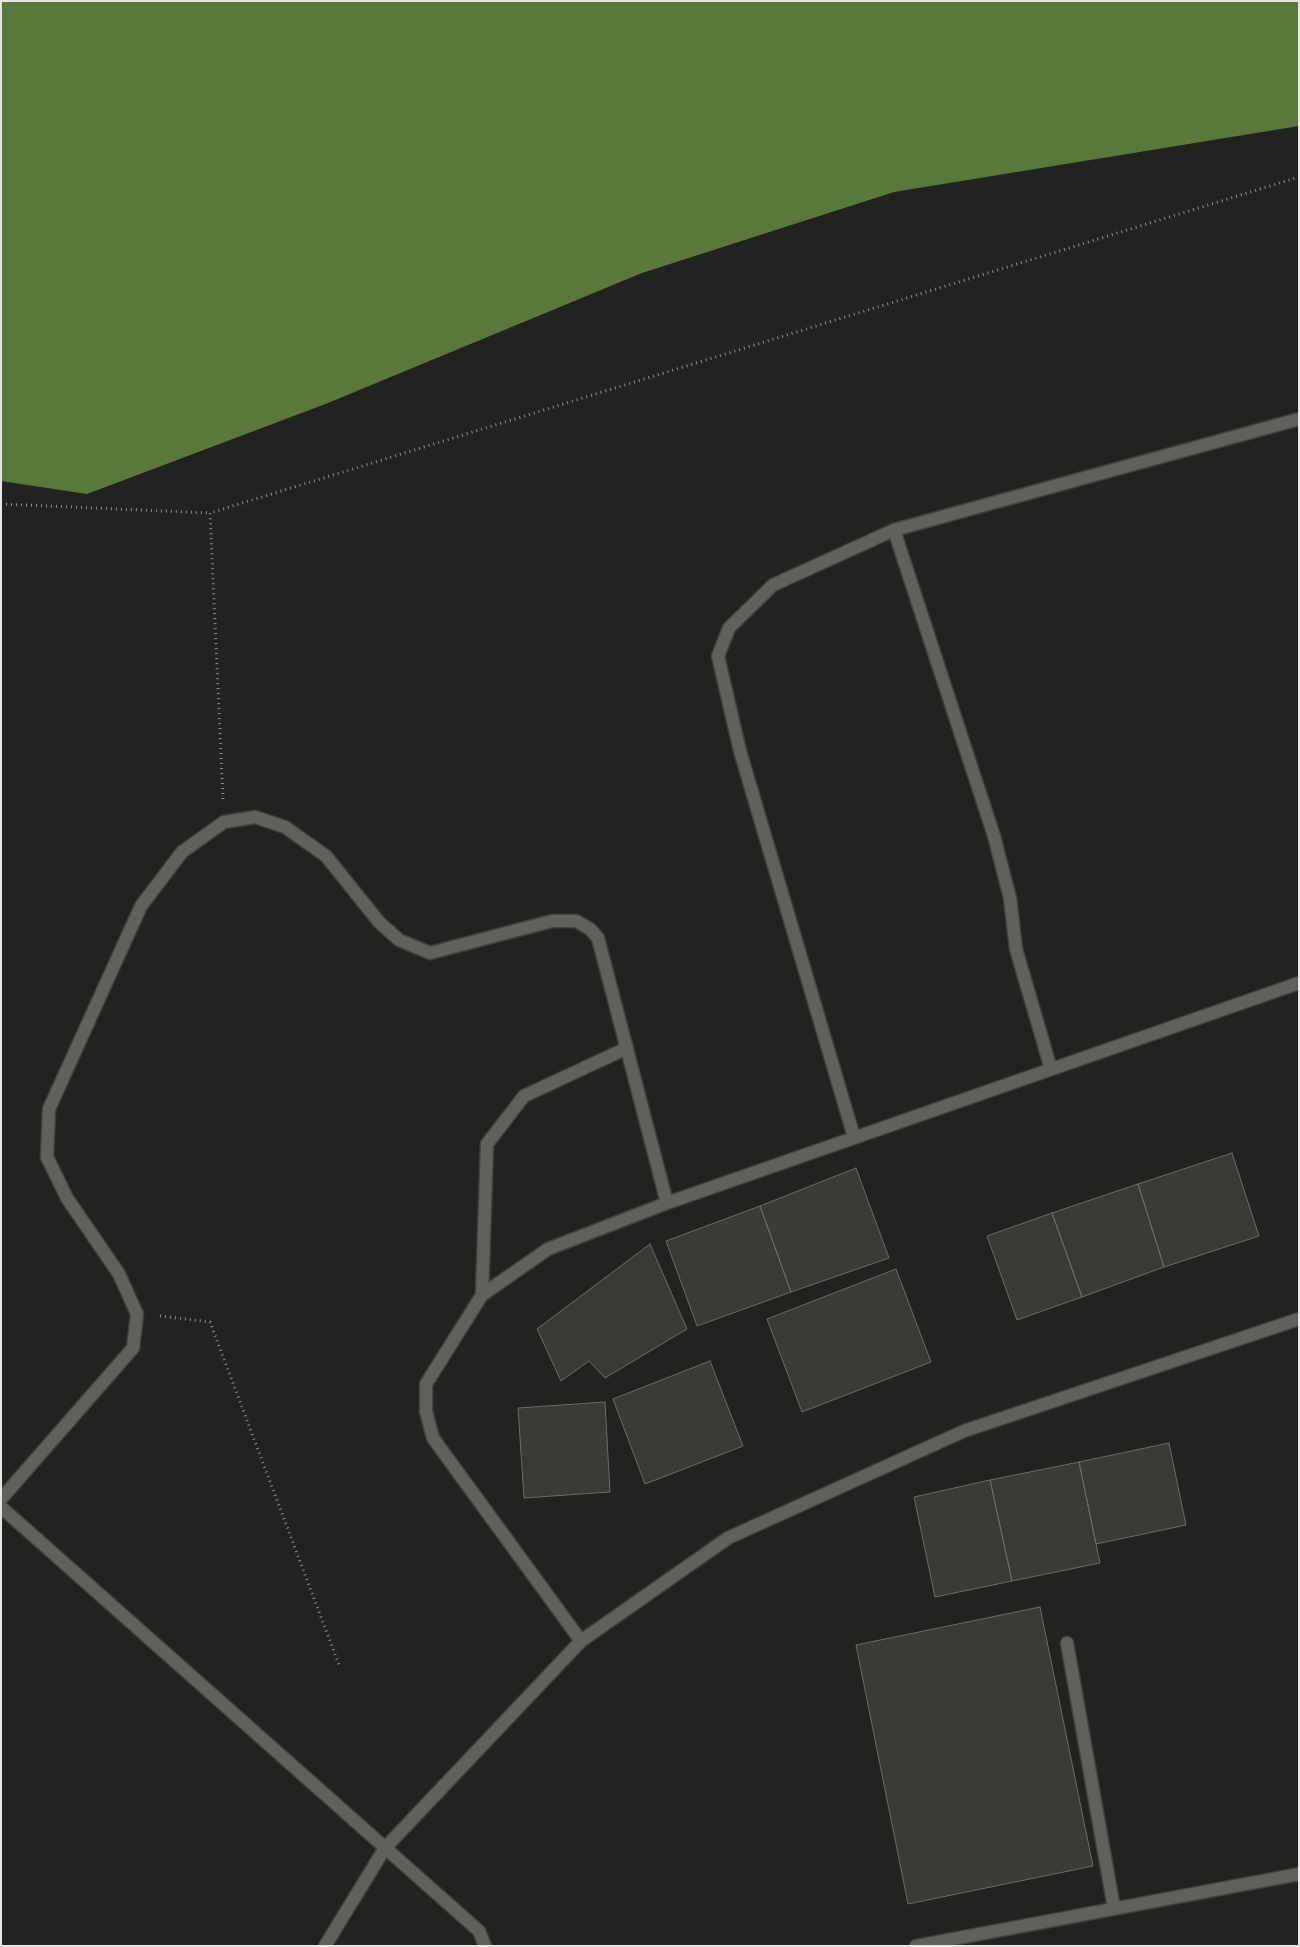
<!DOCTYPE html>
<style>
body{margin:0}
#map{position:relative;width:1300px;height:1947px;overflow:hidden;background:#212320;font-family:"IBM Plex Serif",serif}
canvas{display:block}
.frame{position:absolute;inset:0;border:2px solid #e6e7e5;pointer-events:none}
</style>
<div id="map">
<canvas width="1300" height="1947"></canvas>
<div class="frame"></div>
</div>
<script>
const ctx = document.querySelector('canvas').getContext('2d');
ctx.lineJoin = 'round';
function fillPath(path, color) {
  ctx.fillStyle = color;
  ctx.fill(path, 'evenodd');
}
function toPath(rows) {
  const path = new Path2D();
  for (const r of rows) {
    path.moveTo(r[0], r[1]);
    for (let i = 2; i < r.length; i += 2) path.lineTo(r[i], r[i + 1]);
  }
  return path;
}
function stroke(path, color, width, dash) {
  ctx.strokeStyle = color;
  ctx.lineWidth = width;
  ctx.lineCap = dash ? 'butt' : 'round';
  ctx.setLineDash(dash || []);
  ctx.stroke(path);
}
fillPath(toPath([
 [1,1,1299,1,1299,126,894,192,642,273,328,403,87,494,1,481]
]), '#59783c');
const building = toPath([
 [1232,1153,1259,1236,1164,1267,1138,1184,1232,1153],
 [856,1168,889,1258,791,1292,760,1206,856,1168],
 [1138,1184,1164,1267,1082,1297,1052,1213,1138,1184],
 [760,1206,791,1292,697,1326,666,1241,760,1206],
 [1052,1213,1082,1297,1017,1320,987,1236,1052,1213],
 [650,1244,687,1329,605,1378,589,1361,561,1381,537,1329,650,1244],
 [896,1269,931,1362,802,1412,767,1319,896,1269],
 [710,1361,743,1446,645,1484,613,1399,710,1361],
 [605,1402,610,1492,524,1498,518,1408,605,1402],
 [1169,1443,1186,1525,1096,1544,1079,1462,1169,1443],
 [1079,1462,1100,1563,1012,1581,990,1480,1079,1462],
 [990,1480,1012,1581,935,1597,914,1497,990,1480],
 [1040,1607,1093,1866,908,1904,856,1645,1040,1607]
]);
fillPath(building, '#393b37');
stroke(building, '#696c68', 1);
const street = toPath([
 [894,530,994,836,1010,898,1016,949,1051,1069],
 [854,1137,740,751,718,656,729,628,773,585,894,530,1299,419],
 [482,1295,487,1144,524,1096,627,1048],
 [1,1499,133,1348,137,1314,119,1274,67,1198,47,1157,49,1109,141,906,182,852,224,822,255,817,285,827,326,856,379,922,399,940,430,953,552,921,576,921,590,929,598,938,667,1203],
 [1,1507,479,1931,485,1946],
 [581,1641,433,1438,426,1411,426,1384,482,1295,548,1249,667,1203,1299,983],
 [1067,1643,1114,1908],
 [916,1946,1299,1874]
]);
const secondary = toPath([
 [325,1946,385,1848,581,1641,728,1538,964,1431,1299,1319]
]);
stroke(street, '#40413f', 15);
stroke(secondary, '#40413f', 15);
stroke(toPath([
 [1,504,210,513],
 [223,799,210,513,1299,177],
 [160,1316,210,1322,339,1665]
]), '#8b8d8a', 3, [1, 4]);
stroke(street, '#5f615d', 12);
stroke(secondary, '#5f615d', 12);
</script>
